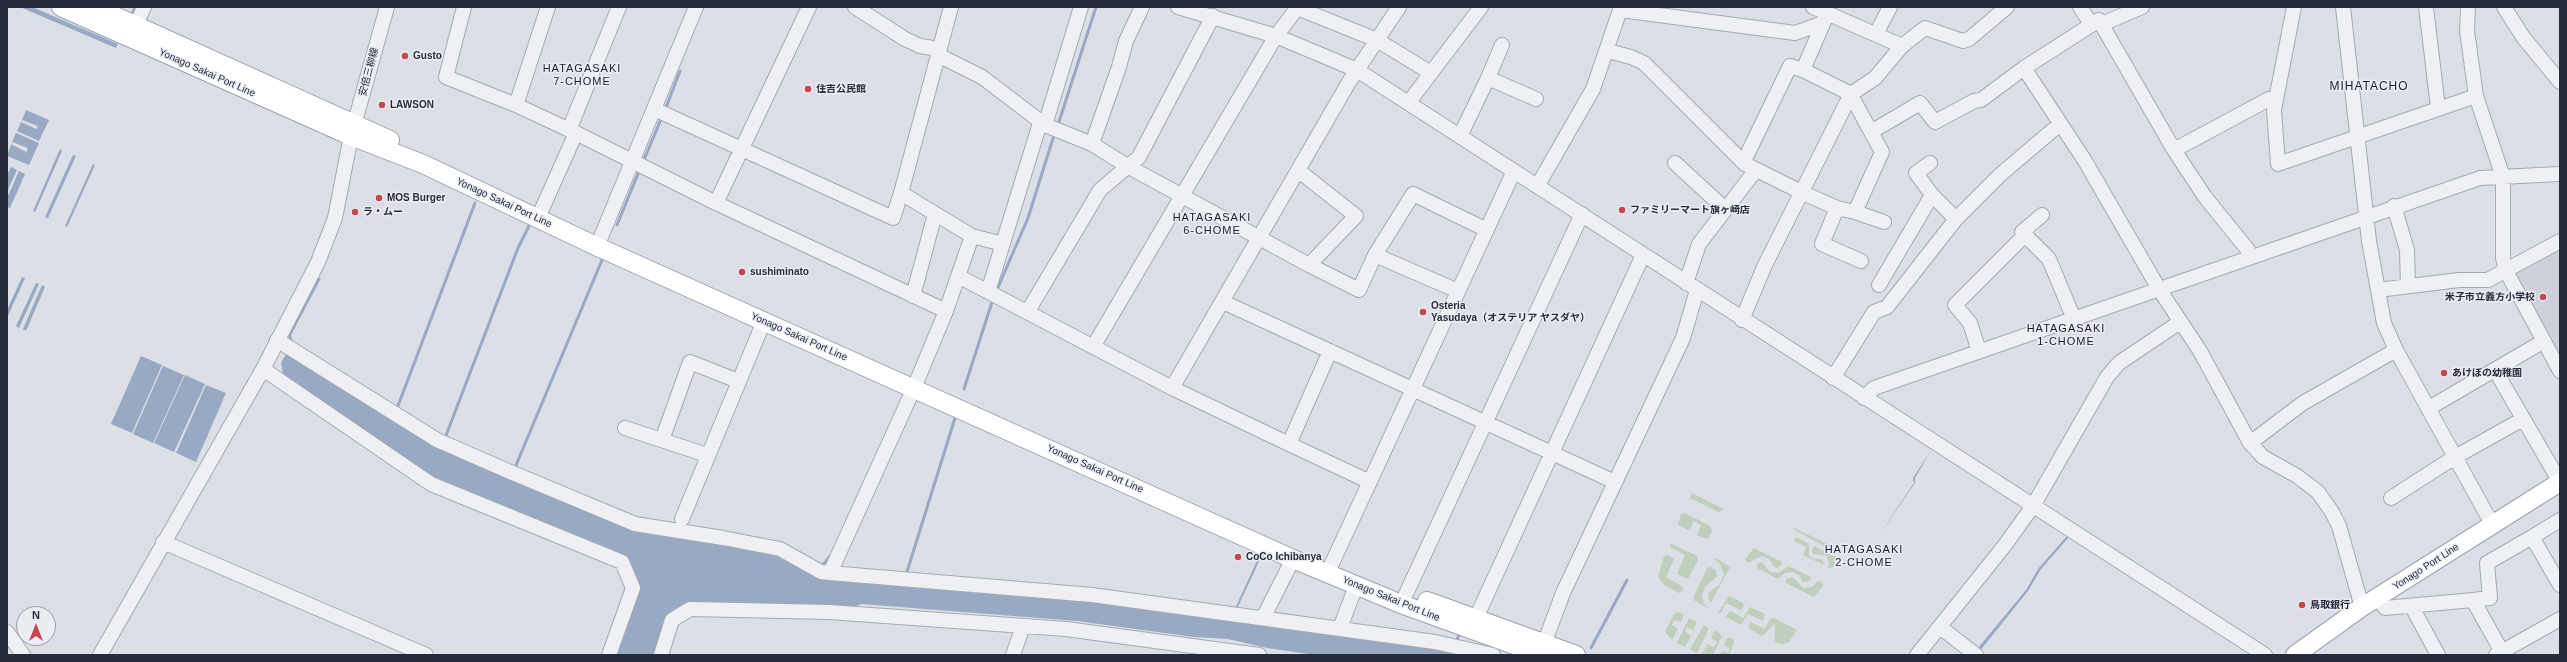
<!DOCTYPE html>
<meta charset="utf-8">
<style>
body{margin:0}
#map{position:relative;width:2567px;height:662px;overflow:hidden;background:#dcdfe5;font-family:Arial,sans-serif}
canvas{display:block}
.frame{position:absolute;inset:0;border:8px solid #272c3a;pointer-events:none}
.north{position:absolute;left:16px;top:606px;width:40px;height:40px;box-sizing:border-box;background:#ebedf3;border:1px solid #9da0a9;border-radius:50%;rotate:0deg;font-size:11px;font-weight:700;line-height:16px;text-align:center;color:#272c3a}
.north::after{content:'';display:block;margin:auto;width:14px;height:18px;background:#c5464e;clip-path:polygon(50% 0,100% 100%,50% 72%,0 100%)}
</style>
<div id="map">
<canvas width="2567" height="662"></canvas>
<div class="frame"></div>
<div class="north">N</div>
</div>
<script>
const ctx = document.querySelector('canvas').getContext('2d');
ctx.lineJoin = 'round';
function fillPath(path, color) {
  ctx.fillStyle = color;
  ctx.fill(path, 'evenodd');
}
function toPath(rows) {
  const path = new Path2D();
  for (const r of rows) {
    path.moveTo(r[0], r[1]);
    for (let i = 2; i < r.length; i += 2) path.lineTo(r[i], r[i + 1]);
  }
  return path;
}
function stroke(path, color, width, dash) {
  ctx.strokeStyle = color;
  ctx.lineWidth = width;
  ctx.lineCap = dash ? 'butt' : 'round';
  ctx.setLineDash(dash || []);
  ctx.stroke(path);
}
function drawText(font, color, halo, rows, align = 'center') {
  ctx.font = font + ' Arial,"Noto Sans JP",sans-serif';
  ctx.lineWidth = 3;
  ctx.setLineDash([]);
  ctx.textBaseline = 'middle';
  ctx.strokeStyle = halo;
  ctx.fillStyle = color;
  for (const [text, x, y, turn = 0] of rows) {
    ctx.save();
    ctx.translate(x, y);
    ctx.rotate((+turn || 0) * Math.PI / 180);
    ctx.textAlign = isNaN(turn) ? turn : align;
    if (halo) ctx.strokeText(text, 0, 0);
    ctx.fillText(text, 0, 0);
    ctx.restore();
  }
}
fillPath(toPath([
 [2560,244,2560,361,2512,273]
]), '#ced1da');
fillPath(toPath([
 [1692,493,1723,509,1723,510,1718,512,1690,498],
 [1685,513,1710,526,1712,531,1708,539,1697,535,1701,525,1694,521,1689,530,1678,525,1681,514],
 [1794,528,1830,545,1836,552,1794,530],
 [1796,537,1809,544,1809,555,1813,559,1822,559,1824,565,1803,555,1806,547,1794,541],
 [1670,543,1697,556,1698,560,1688,579,1677,574,1685,555,1670,547],
 [1814,546,1837,558,1833,567,1828,568,1829,562,1826,556,1813,554,1812,551],
 [1754,548,1782,562,1782,564,1778,568,1774,567,1769,559,1762,556,1747,563,1745,559],
 [1667,555,1674,559,1666,577,1683,587,1683,590,1679,593,1664,585,1658,577,1664,556],
 [1716,558,1730,567,1711,603,1708,598,1709,592,1719,585,1724,575,1720,564,1713,558],
 [1762,562,1770,572,1779,573,1788,566,1811,577,1811,579,1807,582,1802,582,1800,576,1793,572,1785,573,1778,579,1757,568,1757,564],
 [1710,567,1716,570,1717,576,1705,587,1702,596,1704,604,1710,609,1695,601,1693,598,1707,568],
 [1793,577,1803,588,1812,587,1818,581,1822,582,1823,586,1814,597,1786,583,1786,579],
 [1729,596,1743,603,1744,606,1741,610,1726,603,1721,613,1718,613],
 [1750,607,1765,614,1763,621,1748,614,1741,625,1726,617,1730,611,1743,618],
 [1678,612,1684,615,1681,622,1674,620,1672,625,1678,629,1672,640,1665,632,1674,614],
 [1689,618,1697,622,1693,630,1687,627,1685,632,1691,636,1685,647,1677,643],
 [1774,618,1797,630,1789,642,1783,644,1775,642,1775,624,1762,636,1748,628,1750,622,1765,629,1770,619],
 [1704,625,1709,628,1697,653,1690,649],
 [1715,630,1722,636,1713,655,1702,655,1707,644,1714,647,1717,642,1711,638],
 [1728,637,1733,639,1734,643,1729,655,1719,655,1722,651,1728,653,1730,649,1724,645]
]), '#c0cebd');
fillPath(toPath([
 [20,7,32,7,118,44,116,48],
 [26,110,49,120,39,141,17,131,21,122,36,129,38,126,22,120],
 [16,133,39,143,29,165,7,156,11,144,26,152,28,148,12,142],
 [60,149,62,151,35,212,33,211],
 [73,155,76,156,48,218,45,217],
 [93,164,95,165,67,227,65,226],
 [11,167,17,170,7,192,7,175],
 [19,171,25,174,10,208,7,207,7,198],
 [22,277,25,278,7,318,7,310],
 [36,283,39,284,19,328,16,326],
 [42,285,45,287,26,331,23,329],
 [293,324,296,326,291,335,295,348,357,393,648,534,774,550,814,575,1033,594,1262,623,1271,627,1323,634,1331,632,1473,655,1315,655,1267,648,1228,639,1194,637,1077,621,862,604,847,609,687,603,656,655,616,655,640,586,628,557,432,476,283,374,281,363,291,345,288,336],
 [141,356,162,365,132,433,111,424],
 [163,366,184,375,153,443,133,434],
 [185,375,205,384,174,452,154,443],
 [206,385,226,393,196,462,176,453],
 [1932,449,1915,478,1915,483,1876,540,1914,483,1913,478],
 [2067,536,2069,537,2041,569,2028,591,1979,652,1978,648,2026,590,2038,569],
 [1260,554,1262,555,1236,611,1234,611]
]), '#98a9c4');
stroke(toPath([
 [132,15,135,7],
 [665,110,680,71],
 [1058,125,1096,7],
 [643,162,662,117],
 [617,225,640,169],
 [996,292,1028,218,1055,132],
 [293,328,319,279],
 [964,389,993,299],
 [396,411,475,203],
 [445,438,518,248,529,226],
 [514,470,602,260],
 [822,566,831,555],
 [906,575,955,418],
 [1456,642,1459,635],
 [1591,648,1627,580]
]), '#98a9c4', 3);
const minor = toPath([
 [464,7,446,77,516,105,576,133,716,203,946,311],
 [855,7,905,39,920,46,939,49],
 [951,7,901,193,972,236,946,311,914,388,830,573,1092,595,1435,642,1493,655],
 [1081,7,1045,125,1092,144],
 [1142,7,1126,41,1119,67,1092,144,1129,167,1309,265],
 [1178,7,1276,36,1357,70,2265,655],
 [1399,7,1377,40,1431,73],
 [2080,7,2091,24],
 [2294,7,2274,110,2278,164,2476,96],
 [2343,7,2369,241,2384,323,2396,350,2492,524],
 [2426,7,2438,108],
 [2468,7,2467,31,2476,96,2503,177,2503,258,2506,271,2560,371],
 [2504,7,2523,37,2560,82],
 [1621,10,1795,33,1823,23],
 [2102,24,2142,7],
 [132,34,144,7],
 [1876,34,1890,7],
 [1902,46,1925,28,1963,41,1969,39,2007,7],
 [1608,51,1631,57,1644,63,1745,164,1803,193,1837,208,1855,212,1882,152,1871,132],
 [938,55,982,77,1045,125],
 [1803,70,1851,94],
 [1488,78,1502,45],
 [1849,98,1853,99,1871,132,1920,103,1935,122,1974,101,1981,100,2024,68],
 [1409,102,1481,7],
 [516,105,548,7],
 [654,109,893,218,901,193],
 [569,130,619,7],
 [1460,136,1488,78,1536,99],
 [2174,150,2269,99,2276,100],
 [1744,161,1790,66,1803,70,1825,19],
 [1675,163,1725,209],
 [1930,163,1916,173,1932,195],
 [1299,171,1356,216,1309,265,1359,290,1375,255,1458,291],
 [1538,185,1593,89,1621,7],
 [716,203,809,7],
 [2394,206,2407,250,2408,285],
 [1837,208,1822,244,1861,261],
 [542,209,576,133],
 [1855,212,1884,222],
 [2025,235,2049,259,2074,319],
 [972,236,1003,244],
 [601,237,696,7],
 [1375,255,1413,194,1487,230],
 [2249,258,2248,250,2205,197,2174,150,2099,20,2024,68,2085,161,2159,289,2200,351,2250,443,2263,457,2297,476,2318,492,2332,512,2339,526,2362,607],
 [958,276,1172,388,1289,444,1330,351],
 [1686,283,1699,244,1755,171],
 [1879,285,1932,195,1956,219],
 [2378,290,2459,280,2488,280,2560,241],
 [988,292,1040,123],
 [913,296,935,214],
 [1223,302,1615,482],
 [1028,311,1100,190,1139,157,1213,16],
 [1742,320,1764,267,1851,94,1875,78,1902,46,1813,7],
 [277,340,437,440,508,471,635,524,723,538,780,549,821,572,830,573],
 [1093,347,1276,36,1298,7],
 [1979,351,1970,323,1955,305,2025,235,2022,232,2042,215],
 [263,369,431,484,622,562,633,588,609,655],
 [2495,370,2560,482],
 [1833,378,1874,312,1887,307,1956,219,2001,174,2060,124],
 [1172,388,1349,82,1377,40,1295,7],
 [1864,398,1874,388,2480,178,2560,174],
 [2429,408,2544,341],
 [625,428,707,455],
 [662,440,690,362,738,381],
 [2250,443,2303,403,2396,350],
 [1289,444,1370,482],
 [2391,498,2455,457,2523,419],
 [682,519,764,321],
 [2560,520,2532,537,2560,585],
 [163,542,426,655],
 [1327,574,1514,171],
 [1406,594,1582,214],
 [2377,598,2385,608,2473,600],
 [2412,607,2438,655],
 [1263,618,1293,559],
 [1476,618,1643,255],
 [1940,627,1976,655],
 [1340,628,1356,586],
 [7,632,23,655],
 [1541,652,1563,593,1683,338,1697,290],
 [2502,652,2473,600,2490,598,2487,563,2532,537],
 [100,655,263,369,318,262,335,218,351,136,387,7],
 [661,655,672,620,690,609,829,612,1066,629,1259,655],
 [1013,655,1023,626],
 [1917,655,2005,545,2033,506,2107,377,2119,363,2180,322],
 [2496,655,2560,619]
]);
const major = toPath([
 [61,7,351,136,423,164,598,247,1293,559,1401,604,1542,655],
 [95,7,390,140],
 [1427,601,1576,655],
 [2295,655,2362,607,2560,482]
]);
stroke(minor, '#a6a9b2', 16);
stroke(major, '#9ca2b0', 20);
stroke(minor, '#eef0f4', 14);
stroke(major, '#fff', 18);
for (const [x, y, r, color] of [
 [405,56,4,"#c5464e"],
 [808,89,4,"#c5464e"],
 [382,105,4,"#c5464e"],
 [379,198,4,"#c5464e"],
 [1622,210,4,"#c5464e"],
 [355,212,4,"#c5464e"],
 [742,272,4,"#c5464e"],
 [2543,297,4,"#c5464e"],
 [1423,312,4,"#c5464e"],
 [2444,373,4,"#c5464e"],
 [1238,557,4,"#c5464e"],
 [2302,605,4,"#c5464e"]
]) {
  const dot = new Path2D();
  dot.arc(x, y, r, 0, 2 * Math.PI);
  ctx.fillStyle = color;
  ctx.fill(dot);
  stroke(dot, '#ebedf3', 1.5);
}
drawText('bold 10px', '#272c3a', '#ebedf3', [
 ["Gusto",413,56],
 ["住吉公民館",816,89],
 ["LAWSON",390,105],
 ["MOS Burger",387,198],
 ["ファミリーマート旗ヶ崎店",1630,210],
 ["ラ・ムー",363,212],
 ["sushiminato",750,272],
 ["米子市立義方小学校",2535,297,"right"],
 ["Osteria",1431,306],
 ["Yasudaya（オステリア ヤスダヤ）",1431,318],
 ["あけぼの幼稚園",2452,373],
 ["CoCo Ichibanya",1246,557],
 ["鳥取銀行",2310,605]
], 'left');
drawText('10px', '#272c3a', '#ebedf3', [
 ["安倍三柳線",369,72,-75],
 ["Yonago Sakai Port Line",207,73,24],
 ["Yonago Sakai Port Line",504,203,25],
 ["Yonago Sakai Port Line",799,337,24],
 ["Yonago Sakai Port Line",1095,469,24],
 ["Yonago Port Line",2426,567,-33],
 ["Yonago Sakai Port Line",1391,599,22]
]);
ctx.letterSpacing = '1px';
drawText('11px', '#191d2b', '#ebedf3', [
 ["HATAGASAKI",582,69],
 ["7-CHOME",582,82],
 ["HATAGASAKI",1212,218],
 ["6-CHOME",1212,231],
 ["HATAGASAKI",2066,329],
 ["1-CHOME",2066,342],
 ["HATAGASAKI",1864,550],
 ["2-CHOME",1864,563]
]);
ctx.letterSpacing = '0px';
ctx.letterSpacing = '1px';
drawText('12px', '#191d2b', '#ebedf3', [
 ["MIHATACHO",2369,87]
]);
ctx.letterSpacing = '0px';
</script>
